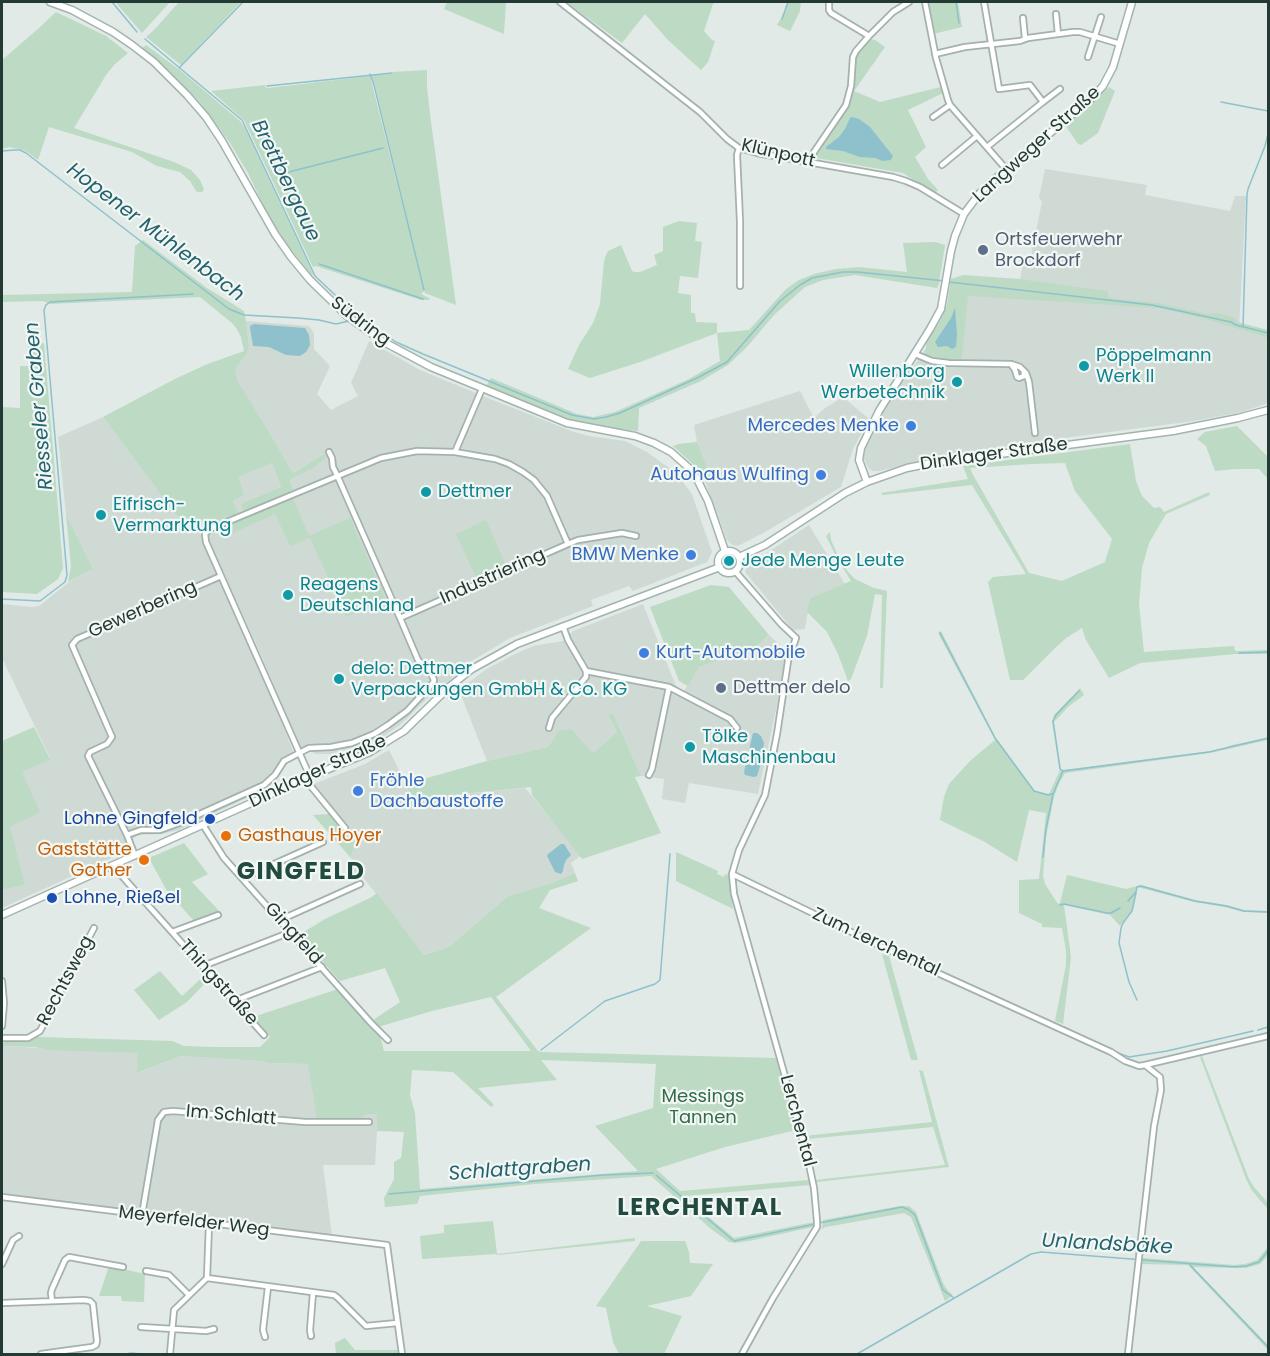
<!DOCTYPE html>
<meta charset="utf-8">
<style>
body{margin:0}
#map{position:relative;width:1270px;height:1356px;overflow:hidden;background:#e1eae6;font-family:Poppins,sans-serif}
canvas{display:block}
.frame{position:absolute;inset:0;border:3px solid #233a34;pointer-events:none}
</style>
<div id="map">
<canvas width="1270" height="1356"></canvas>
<div class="frame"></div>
</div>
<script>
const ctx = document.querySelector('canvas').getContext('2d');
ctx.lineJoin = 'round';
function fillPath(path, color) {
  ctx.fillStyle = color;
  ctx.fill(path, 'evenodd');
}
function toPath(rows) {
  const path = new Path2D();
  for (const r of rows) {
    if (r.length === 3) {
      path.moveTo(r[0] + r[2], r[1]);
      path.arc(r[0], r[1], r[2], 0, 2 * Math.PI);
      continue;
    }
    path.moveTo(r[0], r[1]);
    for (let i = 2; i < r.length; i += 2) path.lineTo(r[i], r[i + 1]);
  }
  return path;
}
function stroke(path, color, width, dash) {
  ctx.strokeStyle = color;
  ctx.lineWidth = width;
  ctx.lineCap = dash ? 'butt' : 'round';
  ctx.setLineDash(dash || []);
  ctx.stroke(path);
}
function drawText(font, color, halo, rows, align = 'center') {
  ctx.font = font + ' Poppins,sans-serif';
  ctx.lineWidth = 4.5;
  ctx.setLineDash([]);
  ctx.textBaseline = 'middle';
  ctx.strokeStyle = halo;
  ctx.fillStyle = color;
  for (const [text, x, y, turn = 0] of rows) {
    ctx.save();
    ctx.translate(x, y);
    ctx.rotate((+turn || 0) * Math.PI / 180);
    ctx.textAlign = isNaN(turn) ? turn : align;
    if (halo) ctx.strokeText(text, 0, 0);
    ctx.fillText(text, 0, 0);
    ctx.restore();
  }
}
fillPath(toPath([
 [1045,169,1147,185,1145,195,1230,211,1235,196,1246,196,1239,329,1268,338,1268,403,1242,412,1194,421,1042,441,930,458,880,471,874,471,869,469,864,459,864,453,869,438,897,389,924,352,927,356,945,359,962,359,967,296,1109,298,1060,285,1020,279,1024,260,1030,260,1042,202,1039,197],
 [246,321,309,326,314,333,314,349,330,366,317,394,331,410,358,396,351,383,369,341,420,370,483,396,574,432,589,436,625,441,647,452,676,473,692,494,712,552,707,562,633,591,629,586,591,600,593,606,510,638,470,662,448,682,438,688,400,725,381,738,356,747,330,754,315,754,312,751,303,753,261,655,207,536,228,525,292,499,293,490,290,480,315,467,324,454,293,473,269,432,243,392,238,382,235,370,247,353,249,346],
 [800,391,814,418,825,408,843,397,869,419,853,449,841,487,765,532,740,545,736,546,731,544,727,540,704,478,710,474,697,442,694,425],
 [103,417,176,515,207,525,200,533,220,582,278,713,296,759,287,763,277,778,259,792,179,830,161,834,141,835,136,836,127,846,121,850,118,855,2,908,2,890,25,885,9,827,22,771,50,758,2,658,2,604,32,607,39,606,74,578,93,569,66,514,58,437],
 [272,463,281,487,242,503,241,505,245,511,236,514,238,511,233,501,244,495,239,477],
 [809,525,845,584,810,598,805,629,793,630,745,572,747,566],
 [643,604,676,686,684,691,699,667,756,647,769,635,788,653,758,794,689,783,685,803,662,799,664,779,641,776,613,713,608,715,617,732,593,753,558,731,548,747,487,761,459,690,485,670,513,655,533,646,563,641,573,631],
 [389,750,414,799,525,788,564,834,580,856,571,863,575,873,549,884,508,896,449,947,424,955,362,876,354,875,351,870,353,863,351,858,355,844,329,814,332,811,314,787,314,784,365,764],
 [2,1046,138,1053,138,1073,181,1056,262,1061,268,1063,308,1064,364,1115,378,1114,375,1165,323,1165,332,1236,189,1219,2,1193]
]), '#d0dad5');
fillPath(toPath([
 [117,2,170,2,142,33,117,4],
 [179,2,241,2,181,65,146,37,155,29],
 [447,2,506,2,504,34,444,9],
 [566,2,717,2,713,4,704,31,712,40,715,41,708,62,701,70,668,40,645,14,622,43],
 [787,2,801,2,800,11,790,31,777,25,784,13],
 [929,2,958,2,962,27,933,34],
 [56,12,106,36,128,53,115,64,106,75,74,128,174,162,191,170,200,180,204,189,202,192,198,192,196,191,190,181,180,172,157,166,132,152,49,127,38,160,24,150,9,147,2,149,2,60,39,28],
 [869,39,875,40,885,47,854,91,880,102,941,87,943,93,908,110,926,147,915,157,928,179,938,190,934,193,903,173,816,158,820,147,848,106,853,87,856,57],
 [146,45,181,71,240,121,245,128,313,274,312,276,285,242,267,213,248,173,230,143,198,100,168,70,142,48],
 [427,70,427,87,431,122,456,305,425,293,375,85,371,75,393,74,393,72],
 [370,76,424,291,421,294,429,298,430,300,421,300,316,266,313,267,244,120,211,91,265,85,265,87,268,88],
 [1109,87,1115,91,1098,133,1081,145,1078,144,1067,128,1066,125],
 [679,221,697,223,695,241,702,242,698,278,680,276,678,293,691,295,691,313,695,313,696,322,717,323,717,333,749,330,786,289,799,280,814,274,836,269,859,267,907,272,903,243,935,242,945,245,939,283,937,288,855,275,823,280,805,287,774,315,747,347,728,365,701,381,639,408,638,431,592,426,571,420,486,386,491,378,577,414,593,417,615,412,689,379,720,361,717,333,640,362,590,378,568,369,579,345,593,323,600,304,604,261,606,255,608,251,621,245,632,271,634,272,640,272,657,265,654,255,663,251,663,227],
 [143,240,207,288,244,311,246,321,249,346,247,353,235,370,238,382,269,432,293,473,324,454,326,457,315,467,290,480,293,490,245,511,243,509,241,505,242,503,281,487,272,463,239,477,244,495,233,501,238,511,236,514,207,525,176,515,103,417,175,379,205,365,244,351,241,337,237,329,232,323,200,297,50,304,43,301,2,302,2,295,132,292,135,246],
 [963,275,1020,279,1107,291,1109,298,1157,303,1207,314,1217,313,1234,317,1236,319,1237,322,1268,330,1268,338,1206,319,1159,308,968,296,962,359,945,359,927,356,924,352,926,348,926,343,942,317,947,305,951,279],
 [44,343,63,568,58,579,37,594,2,592,2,407,20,408,20,366,29,366,28,344],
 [1237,426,1268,457,1268,479,1259,469,1235,469,1215,471,1206,446,1197,439,1205,432],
 [697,442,710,474,704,478,695,466,673,446,678,444],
 [1130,444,1136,481,1142,496,1154,508,1160,507,1164,512,1209,492,1210,495,1166,514,1149,543,1142,568,1139,605,1144,652,1234,646,1235,651,1268,650,1268,654,1235,654,1140,663,1109,678,1086,640,1082,628,1066,638,1054,649,1023,680,1010,680,988,582,993,577,1026,574,972,485,883,495,881,493,968,479,963,466],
 [1065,463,1075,491,1112,539,1105,562,1062,581,1029,573,972,473,970,468,1032,464],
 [293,498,309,536,350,518,386,600,346,617,310,538,290,546,275,514,231,534,228,525],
 [66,514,93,569,74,578,68,582,71,566],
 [486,520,507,567,477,580,456,534],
 [830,532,831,540,838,556,848,572,855,579,874,588,887,591,883,688,880,688,882,595,875,594,867,636,851,679,848,681,838,654,827,632,807,612,810,598,851,581,837,558,826,536],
 [711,585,729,587,769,635,756,647,699,667,688,686,679,681,650,607],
 [941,631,996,738,1035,791,1049,794,1060,770,1052,722,1054,715,1080,688,1084,695,1068,707,1054,722,1061,769,1063,770,1219,750,1232,745,1268,738,1268,740,1210,753,1065,773,1059,783,1054,797,1046,837,1043,876,1045,884,1058,904,1060,903,1067,875,1126,889,1141,885,1195,900,1227,905,1244,910,1268,911,1268,913,1243,912,1225,907,1194,902,1137,887,1132,910,1120,926,1110,915,1064,905,1071,957,1063,1024,1055,1021,1066,965,1066,950,1062,928,1042,927,1042,924,1019,913,1019,880,1039,879,1046,813,1029,810,1017,862,985,842,940,820,944,797,949,784,970,761,995,740,938,633],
 [613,713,641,776,635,777,661,833,582,859,532,795,531,787,413,799,406,784,487,761,548,747,558,731,571,729,593,753,617,732,608,715],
 [34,727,50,759,22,772,40,812,10,827,25,885,2,890,2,741],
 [329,814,355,844,351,858,313,815],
 [184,843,208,874,192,882,220,912,194,921,167,891,149,858],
 [676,852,718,871,717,874,724,877,725,874,728,875,733,909,676,881],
 [575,873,578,881,550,890,539,908,591,928,496,997,538,1051,541,1052,776,1058,796,1130,725,1147,656,1169,680,1191,809,1180,810,1185,686,1196,706,1215,734,1238,814,1222,813,1227,749,1241,735,1243,729,1242,711,1229,651,1176,535,1184,420,1196,417,1204,385,1207,384,1198,394,1179,394,1162,401,1158,404,1132,377,1131,377,1114,364,1115,360,1119,317,1119,308,1064,268,1063,262,1061,181,1056,137,1073,138,1053,49,1050,35,1047,3,1046,5,1036,172,1041,184,1046,211,1047,260,1047,270,1037,253,1017,338,989,370,1023,380,1036,384,1051,531,1051,491,997,432,1011,378,1027,373,1020,400,1002,385,968,340,981,299,935,325,919,372,897,377,893,424,955,449,947,508,896,549,884],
 [541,1060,656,1064,653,1108,595,1126,638,1171,420,1189,415,1113,410,1095,412,1070,453,1072,491,1107,494,1105,478,1088,557,1080],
 [882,954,889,956,918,1060,911,1060],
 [160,971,182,996,207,973,210,978,187,1002,159,1020,134,990],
 [1202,1056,1249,1179,1254,1187,1268,1203,1268,1209,1259,1199,1251,1189,1246,1179,1200,1057],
 [919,1070,923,1071,949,1167,817,1182,816,1180,945,1165,933,1127,807,1139,805,1136,932,1122],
 [900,1206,909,1206,916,1212,943,1283,948,1291,953,1295,945,1301,911,1217,904,1213,826,1227,822,1229,823,1220],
 [493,1221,497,1254,635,1238,635,1241,497,1255,496,1254,422,1259,420,1236,444,1233,444,1225],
 [641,1241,685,1241,689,1252,690,1263,713,1264,691,1296,647,1306,682,1316,664,1354,619,1354,613,1342,606,1308,596,1306],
 [1268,1247,1268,1255,1264,1260,1260,1264,1246,1268,1193,1267,1268,1345,1268,1350,1188,1265,1141,1264,1142,1258,1234,1265,1245,1264,1257,1260],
 [109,1266,145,1274,144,1302,122,1301,121,1296,99,1296],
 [345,1338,355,1350,399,1350,399,1354,336,1354,335,1343]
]), '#bcdac4');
fillPath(toPath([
 [852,117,859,119,870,127,893,156,891,160,883,161,875,158,860,157,843,151,826,149,826,147,839,137,845,129,850,118],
 [955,308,957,335,956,347,952,349,947,346,938,347,935,342,951,318],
 [254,324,305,328,309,335,310,345,306,352,300,356,286,355,269,347,253,346,250,328,250,326],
 [753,733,757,733,761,736,764,743,761,763,757,776,754,777,745,775,744,772],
 [561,844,564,844,571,855,566,860,564,865,563,871,561,874,555,872,547,856,548,854]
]), '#8ec1cb');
stroke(toPath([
 [112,2,137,32],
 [956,2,959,23],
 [782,19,788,2],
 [145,39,242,120,315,276,350,309,362,318],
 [179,68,243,2],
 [370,74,374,85,424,290],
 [267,86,392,73],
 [1221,102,1268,111],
 [2,151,14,150,20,150,26,153,229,309,244,315,298,318,319,320,336,324,349,321],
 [277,175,383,148],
 [319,264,423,299],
 [949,282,1152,305,1231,322,1236,325,1268,333],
 [357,320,364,320,396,342,423,354,572,415,594,419,606,417,620,413,699,377,727,362,780,301,800,285,812,278,843,272,857,272,945,281],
 [1243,327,1247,195,1248,189,1265,146,1268,134],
 [2,599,40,601,65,582,67,575,44,310,46,305,50,302,193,294],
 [940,633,995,738,1034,791,1048,795,1052,794],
 [1239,653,1268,652],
 [1063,771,1060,769,1053,721,1056,715,1079,691],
 [1043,857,1046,829,1053,794,1063,771,1209,752,1268,738],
 [1136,893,1132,911,1123,923,1121,928,1119,943,1129,982,1137,1000],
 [1128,901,1136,892,1137,887,1141,886,1195,901,1226,906,1244,911,1268,912],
 [1060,905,1064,904,1107,913,1111,913,1120,908],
 [1064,1027,1098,1044],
 [1258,1030,1268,1027],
 [541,1050,605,1001,655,984,660,980,670,854],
 [1113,1051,1129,1057,1167,1051,1253,1031],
 [656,1175,734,1241,815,1224],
 [389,1194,603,1175,653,1173],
 [819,1223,902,1207,909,1210,915,1215,943,1290,954,1298],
 [1190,1265,1268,1347],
 [126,1354,131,1353,141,1354],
 [857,1354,1031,1254,1041,1252,1234,1267,1246,1266,1259,1262,1268,1251]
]), '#8ec1cb', 1.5);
const street = toPath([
 [560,2,700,112,727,139,739,148,757,153,893,177,906,181,920,187,964,214],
 [829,2,829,10,831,13,869,36,893,12,909,2],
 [925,2,936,58,948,100,950,105,1006,169],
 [984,2,999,89,1030,85,1043,102,987,147],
 [1056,14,1058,34],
 [1023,18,1025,38],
 [935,54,965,47,1020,41,1028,38,1073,32,1080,32,1120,44],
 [1088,57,1101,17],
 [1043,102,1060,89],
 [933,117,950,105],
 [739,148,737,155,740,221,740,286],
 [811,163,814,152,846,105,851,86,853,57,856,51,869,36],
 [942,165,977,136],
 [915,354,932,361,949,363,1011,364,1020,367,1026,373,1029,382,1035,433],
 [1011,364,1015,370,1017,377,1019,378,1024,376,1024,371],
 [329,452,332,458,333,467,337,475,400,618],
 [455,452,495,459,509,464,523,472,534,480,547,496,568,544,578,540,622,533,636,536],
 [735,571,781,624,796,638,788,661,777,734,765,795,739,850,732,874,734,894,807,1155,814,1188,817,1221,817,1227,773,1298,742,1354],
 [221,576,77,639,72,645,112,737,107,744,90,752,88,756,127,835,141,830,160,830,182,822,264,785,275,775,284,761,309,748,331,747,352,743,374,734,388,725,407,711,433,683,434,680,431,673,418,660,400,618,568,544],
 [586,671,669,687,730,719,737,728],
 [549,728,552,718,586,677,586,671,568,640,563,626],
 [649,775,652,769,669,687],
 [203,825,224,858,371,1023,388,1040],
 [345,828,309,784,309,777,307,770,206,542,205,534,210,529,381,458,417,451,455,452,482,389],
 [127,835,135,856],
 [113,866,264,1035],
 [732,874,907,959,1111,1052,1125,1061,1139,1066,1145,1065,1160,1077,1161,1090,1154,1126,1128,1354],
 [243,878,323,842],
 [280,920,360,884],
 [172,932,218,915],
 [203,966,291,932],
 [2,981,4,1003,2,1026],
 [234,1001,322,967],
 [2,1038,28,1038,40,1031,94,928],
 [1145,1065,1268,1036],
 [2,1197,387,1245,402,1354],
 [142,1215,158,1120,164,1112,173,1111,305,1122,369,1122],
 [2,1264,13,1240,19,1236],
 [146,1271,169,1275,189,1295],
 [207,1278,334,1295,338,1298,366,1326,397,1323],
 [52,1301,51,1293,52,1289,65,1260,69,1257,123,1267],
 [2,1303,84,1300,90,1301,93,1304,97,1341,96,1345,92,1347,41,1354],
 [141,1327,206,1331,214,1329],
 [311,1336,310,1330,313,1293],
 [265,1337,263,1330,268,1287],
 [170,1354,174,1310,207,1278,209,1224]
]);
const secondary = toPath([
 [50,2,72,10,113,32,132,45,154,62,187,95,206,117,222,141,275,234,291,257,310,280,347,316,382,341,431,367,567,423,635,436,654,443,671,452,689,468,697,479,708,501,725,551],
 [867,482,859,460,861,448,879,411,930,329,941,309,951,251,955,236,964,214,979,194,989,184,1092,98,1103,86,1113,67,1132,2],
 [729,562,11],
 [739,557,765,545,845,493,867,482,907,468,932,463,1173,431,1238,418,1268,410],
 [2,915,309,777,370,752,404,731,449,687,472,669,517,644,720,567]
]);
stroke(street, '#a4b2ad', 8);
stroke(secondary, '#a1b5ae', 9);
stroke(street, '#fff', 4.5);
stroke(secondary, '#fff', 6);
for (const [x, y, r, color] of [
 [983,250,6,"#5c6f8a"],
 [1084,366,6,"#0f9aa8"],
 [957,382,6,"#0f9aa8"],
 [911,426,6,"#3f7fe0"],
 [821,475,6,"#3f7fe0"],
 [426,492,6,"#0f9aa8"],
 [101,515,6,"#0f9aa8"],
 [691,555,6,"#3f7fe0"],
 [729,561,6,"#0f9aa8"],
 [288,595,6,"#0f9aa8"],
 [644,653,6,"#3f7fe0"],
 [339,679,6,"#0f9aa8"],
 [721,688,6,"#5c6f8a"],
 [690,747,6,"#0f9aa8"],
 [358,791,6,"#3f7fe0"],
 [210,819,6,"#1a4fb4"],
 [226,836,6,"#e8710a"],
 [144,860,6,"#e8710a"],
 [52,898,6,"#1a4fb4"]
]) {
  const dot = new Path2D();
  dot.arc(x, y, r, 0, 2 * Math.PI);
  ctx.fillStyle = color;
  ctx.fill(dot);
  stroke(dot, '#f2f7f4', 2);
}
drawText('18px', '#233a34', '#f2f7f4', [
 ["Langweger Straße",1037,145,-42],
 ["Klünpott",778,154,13],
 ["Südring",360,322,37],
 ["Dinklager Straße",994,455,-8],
 ["Industriering",493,577,-24],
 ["Gewerbering",143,610,-24],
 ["Dinklager Straße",318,772,-25],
 ["Gingfeld",293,934,48],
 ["Zum Lerchental",876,943,25],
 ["Rechtsweg",66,981,-62],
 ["Thingstraße",218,983,48],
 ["Im Schlatt",231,1116,5],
 ["Lerchental",797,1121,75],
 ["Meyerfelder Weg",194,1222,7]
]);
drawText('18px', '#4e5e75', '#f2f7f4', [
 ["Ortsfeuerwehr",995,240],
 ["Brockdorf",995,261],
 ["Dettmer delo",733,688]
], 'left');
drawText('18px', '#0d838f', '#f2f7f4', [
 ["Pöppelmann",1096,356],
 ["Werk II",1096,377],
 ["Willenborg",945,372,"right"],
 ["Werbetechnik",945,393,"right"],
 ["Dettmer",438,492],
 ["Eifrisch-",113,505],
 ["Vermarktung",113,526],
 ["Jede Menge Leute",741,561],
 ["Reagens",300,585],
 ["Deutschland",300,606],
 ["delo: Dettmer",351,669],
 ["Verpackungen GmbH & Co. KG",351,690],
 ["Tölke",702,737],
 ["Maschinenbau",702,758]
], 'left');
drawText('18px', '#366cbe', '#f2f7f4', [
 ["Mercedes Menke",899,426],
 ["Autohaus Wulfing",809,475],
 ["BMW Menke",679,555],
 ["Kurt-Automobile",656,653,"left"],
 ["Fröhle",370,781,"left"],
 ["Dachbaustoffe",370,802,"left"]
], 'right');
drawText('18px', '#164399', '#f2f7f4', [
 ["Lohne Gingfeld",198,819],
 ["Lohne, Rießel",64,898,"left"]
], 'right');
drawText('18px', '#c56008', '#f2f7f4', [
 ["Gasthaus Hoyer",238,836],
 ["Gaststätte",132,850,"right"],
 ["Gother",132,871,"right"]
], 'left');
drawText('18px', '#316d48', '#f2f7f4', [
 ["Messings",703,1097],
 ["Tannen",703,1118]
]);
drawText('italic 20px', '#236370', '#f2f7f4', [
 ["Brettbergaue",285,181,64],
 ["Hopener Mühlenbach",155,233,37],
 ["Riesseler Graben",40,406,-95],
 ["Schlattgraben",520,1170,-4],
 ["Unlandsbäke",1107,1245,3]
]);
ctx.letterSpacing = '1.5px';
drawText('bold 24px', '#214a40', '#f2f7f4', [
 ["GINGFELD",301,873],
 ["LERCHENTAL",700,1209]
]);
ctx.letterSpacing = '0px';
</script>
